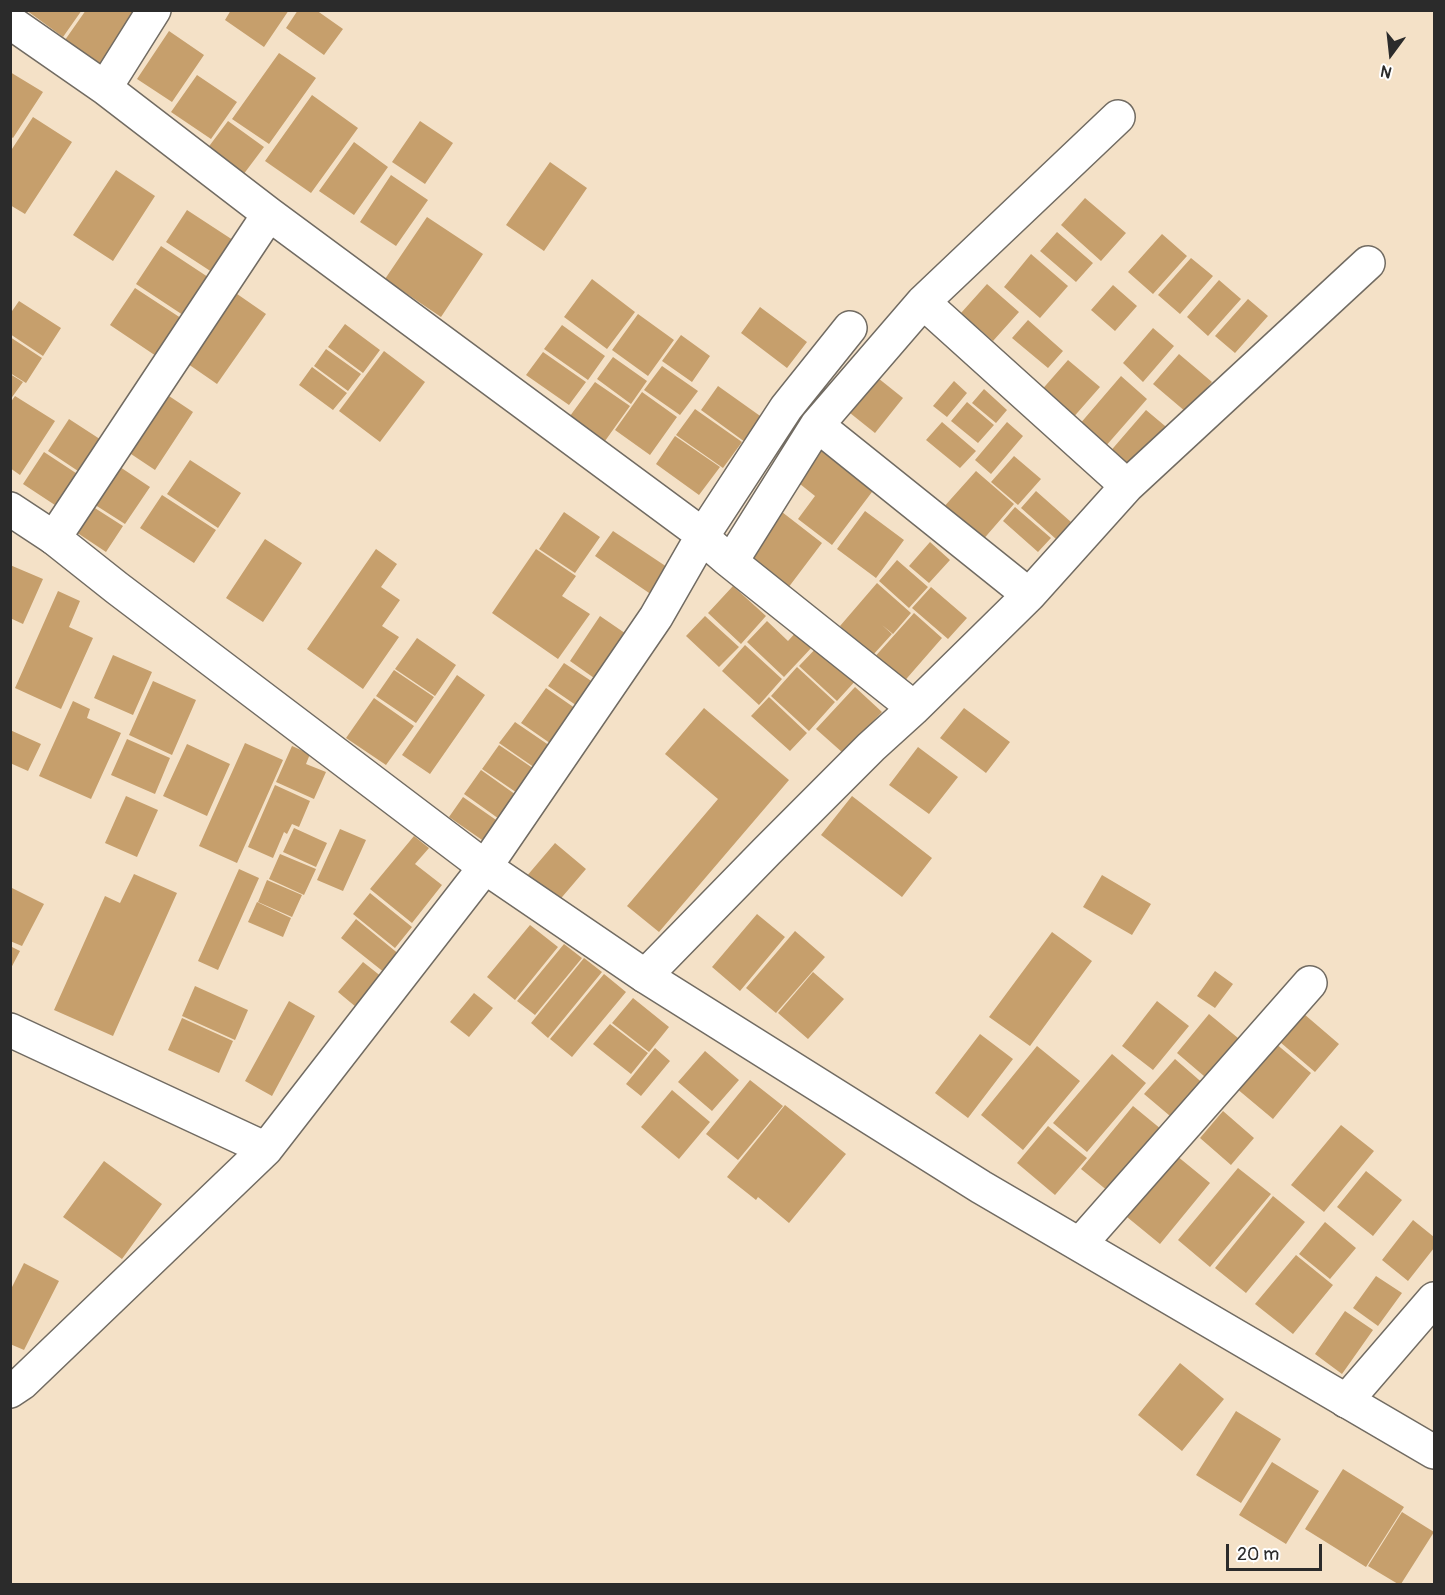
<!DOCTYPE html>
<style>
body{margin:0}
#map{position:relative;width:1445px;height:1595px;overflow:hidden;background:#f4e1c7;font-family:Pangolin,sans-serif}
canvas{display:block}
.frame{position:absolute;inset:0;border:12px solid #2b2b2b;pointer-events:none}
.north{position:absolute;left:1361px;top:24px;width:60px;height:60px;-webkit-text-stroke:4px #fff;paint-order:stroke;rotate:195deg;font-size:16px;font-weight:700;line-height:24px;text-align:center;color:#2b2b2b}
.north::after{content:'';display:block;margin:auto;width:21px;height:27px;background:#2b2b2b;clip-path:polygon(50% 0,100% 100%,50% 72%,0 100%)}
.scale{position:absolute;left:1226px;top:1544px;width:96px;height:27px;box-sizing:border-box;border:3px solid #2b2b2b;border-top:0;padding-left:8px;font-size:18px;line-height:21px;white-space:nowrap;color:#2b2b2b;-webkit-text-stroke:4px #fff;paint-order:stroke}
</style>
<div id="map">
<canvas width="1445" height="1595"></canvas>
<div class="frame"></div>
<div class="north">N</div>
<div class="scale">20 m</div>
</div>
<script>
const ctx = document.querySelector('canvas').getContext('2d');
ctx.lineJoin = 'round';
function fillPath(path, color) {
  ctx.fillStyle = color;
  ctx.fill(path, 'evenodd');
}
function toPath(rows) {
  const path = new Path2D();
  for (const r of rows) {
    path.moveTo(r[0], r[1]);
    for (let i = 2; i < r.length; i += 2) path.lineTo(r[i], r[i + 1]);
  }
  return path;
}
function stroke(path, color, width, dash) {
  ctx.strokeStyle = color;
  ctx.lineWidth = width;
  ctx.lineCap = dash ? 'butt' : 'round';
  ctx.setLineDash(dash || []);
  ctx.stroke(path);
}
fillPath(toPath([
 [26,10,82,10,63,37],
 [86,10,145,10,107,69,65,40],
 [231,10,289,10,264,47,225,20],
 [298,10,316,10,343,29,324,55,286,28],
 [169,31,204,55,172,102,137,79],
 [279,53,316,78,269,144,232,119],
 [10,72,43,92,13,138,10,136],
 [197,75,237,102,211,139,171,112],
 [312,95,358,128,311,193,265,161],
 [33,117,72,142,25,214,10,205,10,152],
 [228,121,264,147,243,175,207,149],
 [420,121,453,143,425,184,392,162],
 [354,142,388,167,354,215,319,191],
 [550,162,587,188,544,251,506,225],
 [116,170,155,196,113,261,73,235],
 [391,175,428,200,396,246,360,222],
 [1085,198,1126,233,1101,261,1061,225],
 [187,210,239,244,218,276,166,242],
 [427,217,483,254,441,317,385,279],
 [1057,232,1093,263,1076,282,1040,251],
 [1162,234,1187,256,1153,294,1128,272],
 [161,246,214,281,189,319,136,284],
 [1031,254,1068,286,1040,318,1004,287],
 [1191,258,1213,276,1180,314,1158,295],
 [592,279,635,312,607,349,564,317],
 [1219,280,1241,299,1208,336,1187,317],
 [987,284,1019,312,993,341,961,313],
 [1113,285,1137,306,1115,331,1091,310],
 [227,287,266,314,217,384,178,357],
 [135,288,187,322,162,360,110,325],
 [1248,299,1268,316,1235,353,1215,336],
 [19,301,61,328,43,356,10,334,10,314],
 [760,307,807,342,787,368,741,333],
 [638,314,674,340,648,376,612,350],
 [1028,320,1063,351,1048,368,1012,338],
 [345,324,380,350,363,373,328,347],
 [562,325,605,356,588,380,544,349],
 [1153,328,1174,346,1143,382,1123,363],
 [681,335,710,356,692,382,662,361],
 [10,337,42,358,26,383,10,373],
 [326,349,361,374,348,391,314,366],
 [384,351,425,382,380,442,339,411],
 [543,352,586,382,569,405,526,375],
 [1179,354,1212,382,1186,412,1153,384],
 [613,357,647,381,631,404,597,379],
 [1068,360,1100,387,1071,420,1039,393],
 [662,366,698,391,680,415,644,390],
 [312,367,347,393,333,410,299,385],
 [10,374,23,382,10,400],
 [873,374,903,398,875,433,845,409],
 [1121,376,1147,399,1105,447,1079,425],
 [954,381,967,393,947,417,933,406],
 [595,382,630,406,605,441,570,416],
 [718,386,763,418,745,442,701,410],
 [984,389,1007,410,996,423,972,403],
 [160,390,193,412,155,470,122,448],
 [642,392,677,417,650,455,615,430],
 [15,396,55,421,20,475,10,468,10,403],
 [967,402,994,425,978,443,951,421],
 [695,409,742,442,723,468,676,435],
 [1146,410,1171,431,1132,475,1108,454],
 [69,419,109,445,87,477,48,451],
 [942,422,976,451,960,468,926,440],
 [1007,422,1023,436,991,474,975,460],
 [675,436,720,467,699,495,656,464],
 [823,443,878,484,832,545,798,519,815,496,795,480],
 [44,452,85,479,64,511,23,484],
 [1014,456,1041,479,1018,505,991,482],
 [190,460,241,493,218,528,167,494],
 [114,463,150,487,125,524,89,501],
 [976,471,1014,504,981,542,942,509],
 [1036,491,1071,522,1056,539,1021,508],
 [162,495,216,530,194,563,140,528],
 [87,503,123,526,106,552,70,528],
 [1015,507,1051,538,1038,552,1003,521],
 [865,511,904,540,876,578,837,549],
 [564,512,600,537,575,573,539,549],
 [782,512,822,543,788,588,747,558],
 [613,531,670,569,652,595,595,556],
 [265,539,302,563,263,622,226,598],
 [930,542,950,560,929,583,909,566],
 [376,549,397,564,381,587,400,600,382,626,399,637,363,689,307,649],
 [536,549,576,576,562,596,590,614,558,659,492,613],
 [897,560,928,587,909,608,879,581],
 [10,565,43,579,23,624,10,618],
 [877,583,911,613,893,634,882,625,892,634,873,655,840,626],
 [733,586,766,616,741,644,708,613],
 [931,587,967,618,948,639,912,608],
 [58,591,80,601,69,627,93,638,61,709,15,688],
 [914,613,942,638,901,685,872,660],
 [600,616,635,640,604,685,570,661],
 [705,616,739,647,719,667,686,636],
 [767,621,788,641,798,630,814,645,784,677,747,642],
 [417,638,456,665,435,696,395,669],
 [821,643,858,678,837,701,799,666],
 [745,645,782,679,759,705,722,671],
 [113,655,152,672,133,715,94,698],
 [564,663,602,688,586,712,548,686],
 [797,667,835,702,809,731,771,696],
 [394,670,434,697,416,723,376,696],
 [457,675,485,695,430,774,402,755],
 [153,681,196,700,172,755,129,735],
 [855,687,882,712,843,753,816,729],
 [546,688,582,713,557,748,521,723],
 [769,697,807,733,790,751,751,716],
 [374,698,414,726,386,765,346,738],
 [73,701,90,709,87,718,121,733,91,799,39,776],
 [704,708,789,780,659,932,627,906,718,799,665,754],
 [964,708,1010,742,986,773,940,738],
 [515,722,556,750,541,772,499,743],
 [10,730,41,744,28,771,10,763],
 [127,739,170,758,155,794,111,775],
 [245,743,283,760,237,863,199,846],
 [187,744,230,764,207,816,163,796],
 [499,745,540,773,523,797,482,769],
 [292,746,310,754,306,764,326,772,314,799,276,782],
 [918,747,958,777,929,814,889,785],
 [481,770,519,797,502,821,464,794],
 [275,785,310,801,299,827,292,824,287,834,284,832,273,858,248,847],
 [126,796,158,810,137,857,105,843],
 [852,796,932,858,902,897,821,835],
 [463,797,499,822,485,842,449,817],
 [294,828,327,843,316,867,283,852],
 [340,829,366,840,343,891,317,880],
 [414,836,429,848,415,864,442,885,412,923,370,889],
 [555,843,586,869,557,903,526,877],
 [280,854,316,869,304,895,269,879],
 [239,869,259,878,218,970,198,961],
 [134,874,177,893,113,1036,54,1010,105,896,120,903],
 [1102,875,1151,904,1132,935,1083,907],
 [267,880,302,895,292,917,258,902],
 [10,887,44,904,22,946,10,941],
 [370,893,412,927,395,948,353,914],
 [257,902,291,918,283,937,248,922],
 [757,914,785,937,740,991,712,967],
 [356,919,400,955,385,973,341,938],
 [530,925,558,947,515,1000,487,977],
 [795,931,825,957,776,1013,746,988],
 [1052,932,1092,961,1030,1046,989,1017],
 [564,944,582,958,535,1015,517,1001],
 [10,946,20,951,10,970],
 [584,958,602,972,548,1038,531,1023],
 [363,962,387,981,362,1012,338,992],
 [1215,971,1233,984,1215,1008,1197,996],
 [813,972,844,999,808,1039,778,1013],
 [604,974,626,992,572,1057,550,1039],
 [195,986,248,1010,235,1040,182,1016],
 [474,993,493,1008,469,1037,450,1022],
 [633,998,669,1027,649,1052,612,1023],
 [289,1001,315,1016,272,1096,245,1081],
 [1157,1001,1189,1026,1153,1070,1122,1046],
 [1209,1014,1244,1043,1211,1082,1177,1053],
 [1304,1014,1339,1044,1315,1072,1280,1042],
 [182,1018,233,1041,219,1073,168,1050],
 [610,1024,648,1053,631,1074,593,1044],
 [980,1034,1013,1059,968,1118,935,1093],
 [1275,1043,1311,1073,1273,1119,1236,1088],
 [1037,1046,1080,1081,1023,1150,981,1115],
 [655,1048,670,1061,641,1096,626,1084],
 [705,1051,739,1080,712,1111,678,1082],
 [1112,1054,1146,1083,1087,1152,1053,1123],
 [1175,1059,1206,1086,1176,1121,1144,1094],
 [750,1080,783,1106,738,1160,706,1134],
 [672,1090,710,1122,679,1159,641,1127],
 [785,1105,846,1154,789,1223,758,1197,756,1200,727,1177],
 [1133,1106,1167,1134,1114,1196,1081,1169],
 [1223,1111,1254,1138,1231,1165,1200,1138],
 [1341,1125,1374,1151,1324,1212,1291,1185],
 [1048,1126,1087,1158,1055,1195,1017,1163],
 [1177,1156,1210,1183,1160,1244,1127,1217],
 [104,1161,162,1204,122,1259,63,1217],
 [1238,1168,1271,1194,1210,1267,1178,1240],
 [1366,1171,1402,1200,1373,1236,1337,1207],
 [1273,1196,1305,1222,1246,1293,1215,1268],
 [1413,1220,1434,1237,1434,1248,1408,1281,1382,1260],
 [1325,1222,1356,1248,1330,1279,1299,1254],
 [1296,1255,1333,1285,1293,1334,1255,1304],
 [24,1263,59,1281,24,1350,10,1344,10,1291],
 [1376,1276,1402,1293,1378,1326,1353,1308],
 [1345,1311,1373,1330,1342,1374,1315,1354],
 [1180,1363,1224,1399,1182,1451,1138,1415],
 [1236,1411,1281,1439,1241,1503,1196,1475],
 [1272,1462,1319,1491,1286,1544,1239,1515],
 [1343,1469,1404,1507,1366,1567,1305,1529],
 [1402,1512,1434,1532,1401,1584,1398,1584,1368,1566]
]), '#c69f6c');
const street = toPath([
 [10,22,105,88,269,214,703,535,711,545,726,558,914,708],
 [105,88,154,10],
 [923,302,1127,486],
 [817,425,1029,595],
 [54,538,269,214],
 [731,562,817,425,923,302,1118,117],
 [645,976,767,851,871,747,914,708,1029,595,1127,486,1368,263],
 [10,1030,266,1149],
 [1080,1244,1310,983],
 [10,1391,22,1383,266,1149,485,867,656,617,703,535,786,408,850,328],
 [1346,1401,1434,1299]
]);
const secondary = toPath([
 [10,509,54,538,117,588,485,867,645,976,981,1187,1434,1452]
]);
stroke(street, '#716b62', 36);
stroke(secondary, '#716b62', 36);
stroke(street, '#fff', 33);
stroke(secondary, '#fff', 33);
</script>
